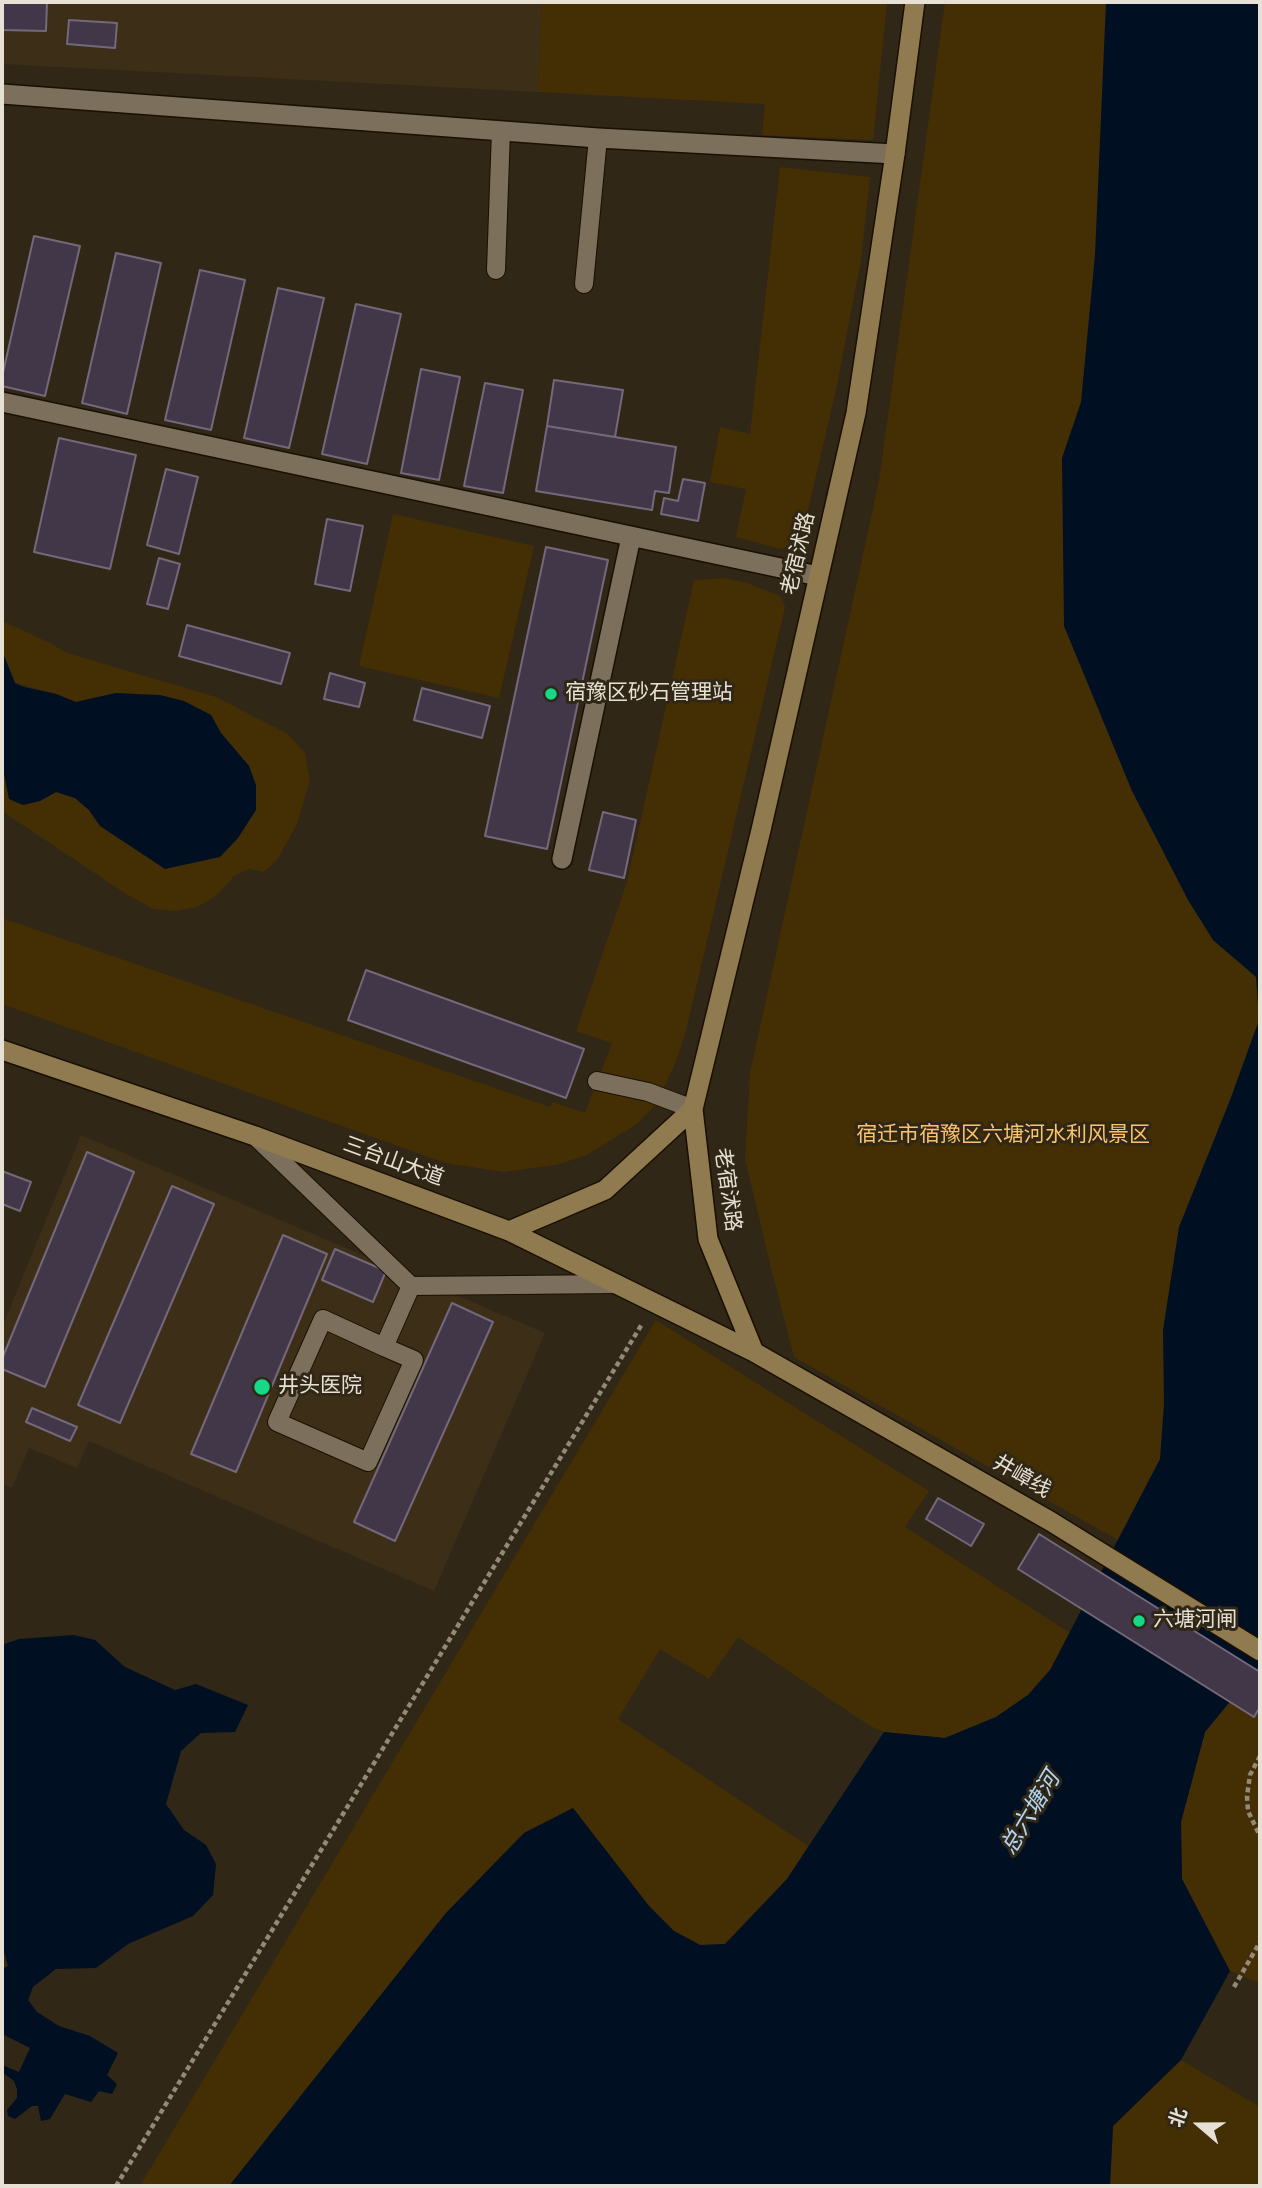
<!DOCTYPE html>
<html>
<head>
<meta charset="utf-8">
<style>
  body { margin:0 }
  #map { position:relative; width:1262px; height:2188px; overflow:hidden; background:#312716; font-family:"Source Sans 3","Noto Sans SC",sans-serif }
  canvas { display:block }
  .frame { position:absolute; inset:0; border:4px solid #e7e0d5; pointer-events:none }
  .north { position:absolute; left:1164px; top:2090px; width:70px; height:70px; -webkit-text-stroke:5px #312716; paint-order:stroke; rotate:290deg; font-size:19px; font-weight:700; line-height:28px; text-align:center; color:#e7e0d5 }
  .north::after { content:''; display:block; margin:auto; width:24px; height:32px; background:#e7e0d5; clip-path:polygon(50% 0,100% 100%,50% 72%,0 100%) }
</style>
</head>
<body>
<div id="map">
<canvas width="1262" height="2188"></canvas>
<div class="frame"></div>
<div class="north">北</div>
</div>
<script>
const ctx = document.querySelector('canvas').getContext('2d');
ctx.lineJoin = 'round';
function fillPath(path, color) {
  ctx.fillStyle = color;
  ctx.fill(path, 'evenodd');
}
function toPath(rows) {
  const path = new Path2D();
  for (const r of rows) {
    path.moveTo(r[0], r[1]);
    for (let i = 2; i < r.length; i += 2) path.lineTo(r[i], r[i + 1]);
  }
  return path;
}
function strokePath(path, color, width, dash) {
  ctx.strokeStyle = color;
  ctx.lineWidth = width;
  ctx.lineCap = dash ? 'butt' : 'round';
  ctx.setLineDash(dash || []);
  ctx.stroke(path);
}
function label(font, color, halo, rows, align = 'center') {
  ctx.font = font + ' "Source Sans 3","Noto Sans SC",sans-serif';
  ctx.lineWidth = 6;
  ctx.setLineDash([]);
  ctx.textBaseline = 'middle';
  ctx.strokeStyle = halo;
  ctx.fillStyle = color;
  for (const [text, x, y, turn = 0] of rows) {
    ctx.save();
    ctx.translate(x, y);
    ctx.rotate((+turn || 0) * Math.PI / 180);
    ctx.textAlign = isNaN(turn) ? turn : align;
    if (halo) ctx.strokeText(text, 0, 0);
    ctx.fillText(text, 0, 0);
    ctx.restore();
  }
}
fillPath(toPath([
  [2,2,542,2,538,92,2,64],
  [81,1135,545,1333,434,1591,89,1441,77,1468,29,1448,12,1488,2,1483,2,1327]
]), '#3d2f17');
fillPath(toPath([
  [542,2,887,2,873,140,762,135,765,104,538,92],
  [945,2,1260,2,1260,1625,1118,1540,794,1357,771,1268,745,1159,750,1073,879,481],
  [780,167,870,177,861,260,836,390,800,544,781,549,736,537,746,489,710,482,720,427,750,434],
  [393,514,534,546,499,698,359,666],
  [724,578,747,583,780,596,785,607,685,1035,674,1066,656,1104,637,1124,587,1155,556,1165,504,1172,445,1163,2,1004,2,918,550,1107,552,1102,585,1113,612,1043,576,1031,627,882,694,580],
  [2,621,48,642,67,653,216,697,288,734,305,753,310,780,297,824,277,860,264,872,249,869,234,876,217,895,197,907,176,911,154,909,129,896,2,811,2,763,9,799,40,801,56,792,75,798,89,810,100,826,256,785,249,766,221,733,211,715,116,693,76,702,56,694,15,683,2,651],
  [656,1320,929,1491,905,1527,1070,1633,1050,1670,1028,1695,996,1717,945,1738,884,1732,870,1726,738,1637,709,1679,660,1649,618,1719,808,1846,787,1879,725,1944,700,1945,674,1931,649,1906,573,1808,524,1833,446,1913,229,2186,140,2186],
  [1237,1693,1260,1706,1260,1983,1230,1971,1182,1879,1181,1822,1205,1732],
  [1181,2060,1260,2107,1260,2186,1110,2186,1113,2126]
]), '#442f05');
fillPath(toPath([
  [1106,2,1260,2,1260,1665,1205,1732,1181,1822,1182,1879,1230,1971,1181,2060,1113,2126,1110,2186,229,2186,446,1913,524,1833,573,1808,649,1906,674,1931,700,1945,725,1944,787,1879,884,1732,945,1738,996,1717,1028,1695,1050,1670,1160,1459,1164,1404,1163,1330,1179,1227,1230,1100,1259,1020,1256,977,1213,940,1188,900,1132,791,1064,626,1062,458,1081,402,1095,255],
  [2,651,15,683,24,687,56,694,76,702,116,693,160,695,184,701,211,715,221,733,249,766,256,785,256,810,238,838,220,857,165,869,100,826,89,810,75,798,56,792,40,801,23,805,9,799,2,763],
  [74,1635,95,1640,125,1667,175,1690,196,1684,248,1705,235,1732,201,1733,181,1751,166,1804,184,1830,206,1845,216,1864,213,1895,193,1916,128,1944,96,1968,56,1969,33,1987,28,2000,37,2012,59,2026,90,2036,118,2053,107,2075,117,2084,112,2094,99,2091,91,2102,65,2094,50,2119,41,2121,38,2106,32,2106,15,2119,8,2116,7,2110,17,2098,17,2089,14,2081,2,2072,2,2065,19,2072,30,2048,2,2034,2,1969,8,1966,2,1945,2,1645,19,1639]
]), '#000f21');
const building = toPath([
  [2,2,47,2,46,31,2,30,2,2],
  [69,20,117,23,115,48,67,44,69,20],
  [34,236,80,246,45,396,2,386,2,377,34,236],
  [116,253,161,263,127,414,82,403,116,253],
  [200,270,245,280,211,430,165,420,200,270],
  [278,288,324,298,289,448,244,438,278,288],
  [356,304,401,314,367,464,322,454,356,304],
  [421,369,460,377,439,480,401,473,421,369],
  [554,380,623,390,615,437,547,426,554,380],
  [485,383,523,390,503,493,464,486,485,383],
  [547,426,676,447,669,493,655,491,652,510,536,491,547,426],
  [59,438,136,455,110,569,34,552,59,438],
  [166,469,198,477,179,554,147,545,166,469],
  [683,479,705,483,698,521,661,514,664,498,678,501,683,479],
  [327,519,363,526,350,591,315,584,327,519],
  [546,547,608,560,547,849,485,836,546,547],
  [159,558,180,564,168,609,147,604,159,558],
  [187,625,290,653,281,684,179,656,187,625],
  [330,673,365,683,359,707,324,699,330,673],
  [422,688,490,706,482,738,414,720,422,688],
  [603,812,636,820,624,878,589,870,603,812],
  [366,970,584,1049,566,1098,348,1020,366,970],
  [87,1152,134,1172,45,1387,2,1369,2,1359,87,1152],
  [2,1171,31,1182,20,1211,2,1204,2,1171],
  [172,1186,214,1204,120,1423,78,1405,172,1186],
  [283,1235,327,1254,236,1472,191,1454,283,1235],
  [335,1249,386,1271,373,1302,322,1280,335,1249],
  [452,1303,493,1322,395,1541,354,1522,452,1303],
  [32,1408,77,1427,70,1441,26,1422,32,1408],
  [938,1498,984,1524,971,1546,926,1519,938,1498],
  [1039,1534,1260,1672,1260,1707,1254,1717,1018,1569,1039,1534]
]);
fillPath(building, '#423749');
strokePath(building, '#74687b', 2);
const service = toPath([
  [496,270,501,131],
  [584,284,598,138],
  [597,1081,648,1092,693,1109],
  [255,1136,411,1286,617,1284],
  [384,1347,414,1360,368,1462,277,1422,323,1319,384,1347,411,1286]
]);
const minor = toPath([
  [2,94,598,138,895,154],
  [2,402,818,576],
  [562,859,631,537]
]);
const secondary = toPath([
  [2,1050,255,1136,509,1231,754,1352,1050,1521,1260,1651],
  [509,1231,605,1190,693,1109],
  [754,1352,708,1239,693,1109,761,830,856,413,895,154,915,2]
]);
strokePath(service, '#191002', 20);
strokePath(minor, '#191002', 22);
strokePath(secondary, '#191002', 22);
strokePath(toPath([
  [1260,1756,1250,1775,1247,1796,1248,1811,1260,1836],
  [1234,1987,1260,1942],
  [116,2186,642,1324]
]), '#92897b', 4.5, [5, 3.5]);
strokePath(service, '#7c705d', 18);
strokePath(minor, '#7c705d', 19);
strokePath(secondary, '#907a4f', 19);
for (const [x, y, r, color] of [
  [551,694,7,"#15d989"],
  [262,1387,9,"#15d989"],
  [1139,1621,7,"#15d989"]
]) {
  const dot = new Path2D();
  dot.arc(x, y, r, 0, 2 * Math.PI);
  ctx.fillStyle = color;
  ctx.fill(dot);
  strokePath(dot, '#312716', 2.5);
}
label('21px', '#e7e0d5', '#312716', [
  ["老宿沭路",800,554,-77],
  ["三台山大道",393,1163,20],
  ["老宿沭路",726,1190,82],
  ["井嶂线",1021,1478,30]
]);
label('21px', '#e7e0d5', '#312716', [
  ["宿豫区砂石管理站",565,694],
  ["井头医院",278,1387],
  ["六塘河闸",1153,1621]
], 'left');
label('21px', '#f8c46b', '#312716', [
  ["宿迁市宿豫区六塘河水利风景区",1003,1136]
]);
label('italic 23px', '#b1d7f8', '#312716', [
  ["总六塘河",1032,1814,-59]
]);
</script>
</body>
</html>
